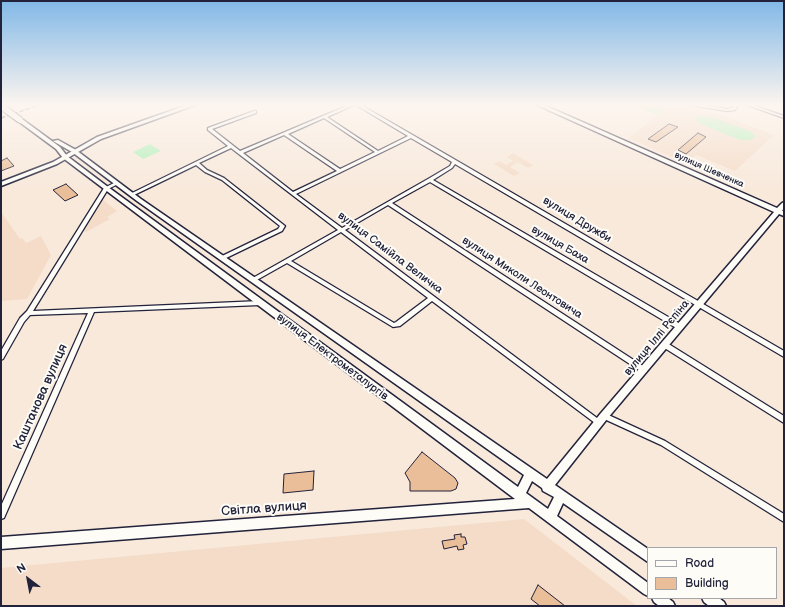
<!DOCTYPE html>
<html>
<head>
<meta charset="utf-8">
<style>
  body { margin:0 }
  #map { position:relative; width:785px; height:607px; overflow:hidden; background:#f8e9db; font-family:"Balsamiq Sans",sans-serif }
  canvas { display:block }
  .frame { position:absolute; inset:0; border:2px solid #22223b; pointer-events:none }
  .legend { position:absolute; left:647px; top:547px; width:130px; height:52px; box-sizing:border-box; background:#fdfcf7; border:1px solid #a5a5ac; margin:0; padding:5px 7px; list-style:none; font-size:12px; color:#22223b }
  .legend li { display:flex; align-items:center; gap:8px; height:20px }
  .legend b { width:20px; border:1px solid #a5a5ac }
  .north { position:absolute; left:8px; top:559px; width:40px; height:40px; -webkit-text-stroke:3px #fdfcf7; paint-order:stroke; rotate:328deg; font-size:11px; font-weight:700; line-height:16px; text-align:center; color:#22223b }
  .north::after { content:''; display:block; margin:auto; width:14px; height:18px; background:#22223b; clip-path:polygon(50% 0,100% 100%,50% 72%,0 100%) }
</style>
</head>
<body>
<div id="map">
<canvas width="785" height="607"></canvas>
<div class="frame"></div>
<ul class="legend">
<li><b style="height:5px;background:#fdfcf7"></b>Road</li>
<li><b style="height:11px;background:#ebbe9a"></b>Building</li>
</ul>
<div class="north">N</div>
</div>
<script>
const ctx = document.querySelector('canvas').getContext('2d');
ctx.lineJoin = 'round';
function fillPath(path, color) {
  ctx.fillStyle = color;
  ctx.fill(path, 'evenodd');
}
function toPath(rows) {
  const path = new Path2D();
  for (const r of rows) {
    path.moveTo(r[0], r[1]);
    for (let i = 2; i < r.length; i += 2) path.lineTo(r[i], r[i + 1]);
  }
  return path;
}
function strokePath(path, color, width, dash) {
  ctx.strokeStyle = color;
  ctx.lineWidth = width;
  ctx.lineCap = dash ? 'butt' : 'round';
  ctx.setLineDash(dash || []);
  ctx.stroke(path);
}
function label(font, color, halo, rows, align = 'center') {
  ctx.font = font + ' "Balsamiq Sans",sans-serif';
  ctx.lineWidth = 4;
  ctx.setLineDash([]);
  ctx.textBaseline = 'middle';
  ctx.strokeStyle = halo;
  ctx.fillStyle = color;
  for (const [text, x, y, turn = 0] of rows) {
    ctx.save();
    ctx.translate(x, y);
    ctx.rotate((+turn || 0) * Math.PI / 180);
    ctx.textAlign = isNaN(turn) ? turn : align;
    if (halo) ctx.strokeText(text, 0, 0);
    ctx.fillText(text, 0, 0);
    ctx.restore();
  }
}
fillPath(toPath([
  [632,105,682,105,693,107,695,105,774,135,735,171,696,155,686,163,629,138,657,115],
  [513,153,533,165,528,168,518,162,510,167,520,173,514,176,494,164,500,161,506,165,513,161,507,157],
  [102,199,117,211,107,217,110,219,86,232,83,229],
  [1,212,20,239,22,238,26,243,41,236,51,255,27,299,1,301],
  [524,519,637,606,1,606,1,568]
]), '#f4dcc8');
fillPath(toPath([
  [632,105,667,105,657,115],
  [700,115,712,117,747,130,754,134,755,138,749,140,741,140,700,124,695,118],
  [150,144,161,151,143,159,133,152]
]), '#b0f0b8');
const building = toPath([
  [669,124,678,127,656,142,648,139,669,124],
  [698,133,706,137,686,154,678,150,698,133],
  [7,158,14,166,1,171,1,161,7,158],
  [66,184,78,195,65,201,53,190,66,184],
  [422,452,455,478,458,483,456,489,451,491,410,491,410,482,405,473,422,452],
  [314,471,313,490,283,493,284,474,314,471],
  [461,534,461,537,465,537,467,544,463,545,464,549,458,550,457,546,444,549,442,541,455,539,454,535,461,534],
  [538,585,565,606,540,606,531,599,538,585]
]);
fillPath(building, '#ebbe9a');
strokePath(building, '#22223b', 1);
const street = toPath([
  [349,105,354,105,327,117,378,151,408,136,356,105,361,105,784,351,784,357,455,164,452,168,433,180,682,325,683,327,682,329,678,329,430,182,392,203,646,368,647,370,646,372,644,373,642,372,388,205,345,230,601,421,602,423,601,425,599,426,432,301,400,326,393,327,287,263,255,281,251,281,250,280,251,279,338,230,231,148,199,163,207,170,224,178,285,226,282,231,224,259,222,260,219,258,220,257,278,229,280,226,222,180,205,172,196,165,134,195,130,195,130,194,228,146,208,130,208,128,254,111,256,111,256,113,212,129,240,151,349,105],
  [324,118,375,152,340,169,288,134,324,118],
  [284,135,337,171,293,192,243,153,284,135],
  [411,138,452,162,450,166,428,179,342,228,296,194,411,138],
  [341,232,428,298,396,322,394,323,291,261,341,232],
  [694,105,703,105,727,109,733,108,734,105,738,105,735,110,727,111,696,106,694,105],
  [747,105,752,105,784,116,784,118,747,105],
  [116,182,118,183,118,184,108,189,33,311,260,301,262,301,263,303,262,305,260,305,94,312,4,518,1,519,1,506,88,313,30,315,24,322,3,359,1,360,1,351,20,318,27,311,104,188,116,182],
  [663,343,667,343,784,416,784,423,663,347,662,345,663,343],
  [604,413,665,441,784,514,784,522,661,445,602,418,601,416,602,414,604,413]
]);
const secondary = toPath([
  [537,105,544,105,777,208,782,203,784,202,784,208,782,211,784,211,784,216,779,214,607,419,555,485,648,549,648,562,563,503,557,516,648,583,648,596,644,594,529,508,1,549,1,537,515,499,63,158,56,149,18,121,18,119,22,119,60,147,67,156,108,187,518,487,524,475,137,201,72,152,53,141,58,140,76,150,141,199,547,479,601,413,774,212,537,105],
  [532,481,542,488,543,491,554,497,548,509,526,493,532,481],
  [652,598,668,598,673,602,675,606,659,606,654,602,652,598],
  [702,598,719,598,724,602,726,606,709,606,704,602,702,598]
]);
const primary = toPath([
  [187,105,195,105,101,139,57,164,1,186,1,182,53,162,97,137,187,105]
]);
strokePath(street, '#22223b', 2.5);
strokePath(secondary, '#22223b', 3);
strokePath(primary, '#22223b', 3);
fillPath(street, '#fdfcf7');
fillPath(secondary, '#fdfcf7');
fillPath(primary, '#fdfcf7');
strokePath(toPath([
  [1,118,40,105]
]), '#22223b', 1.5, [4.5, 2]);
const secondaryBridge = toPath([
  [1,106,20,120]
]);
strokePath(secondaryBridge, '#22223b', 8, []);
strokePath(secondaryBridge, '#fdfcf7', 5.5);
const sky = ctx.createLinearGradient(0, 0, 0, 190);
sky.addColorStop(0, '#81b8e7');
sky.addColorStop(0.55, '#fcf5ef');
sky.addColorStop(1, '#fcf5ef00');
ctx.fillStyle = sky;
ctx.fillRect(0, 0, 785, 190);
label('9px', '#22223b', '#fdfcf7', [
  ["вулиця Шевченка",709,170,24]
]);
label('11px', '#22223b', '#fdfcf7', [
  ["вулиця Дружби",577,220,31],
  ["вулиця Баха",560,245,30],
  ["вулиця Самійла Величка",390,253,37],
  ["вулиця Миколи Леонтовича",522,278,33],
  ["вулиця Іллі Рєпіна",657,338,-50],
  ["вулиця Електрометалургів",332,357,37]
]);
label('13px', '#22223b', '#fdfcf7', [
  ["Каштанова вулиця",41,397,-66],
  ["Світла вулиця",264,509,-4]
]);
</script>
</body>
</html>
